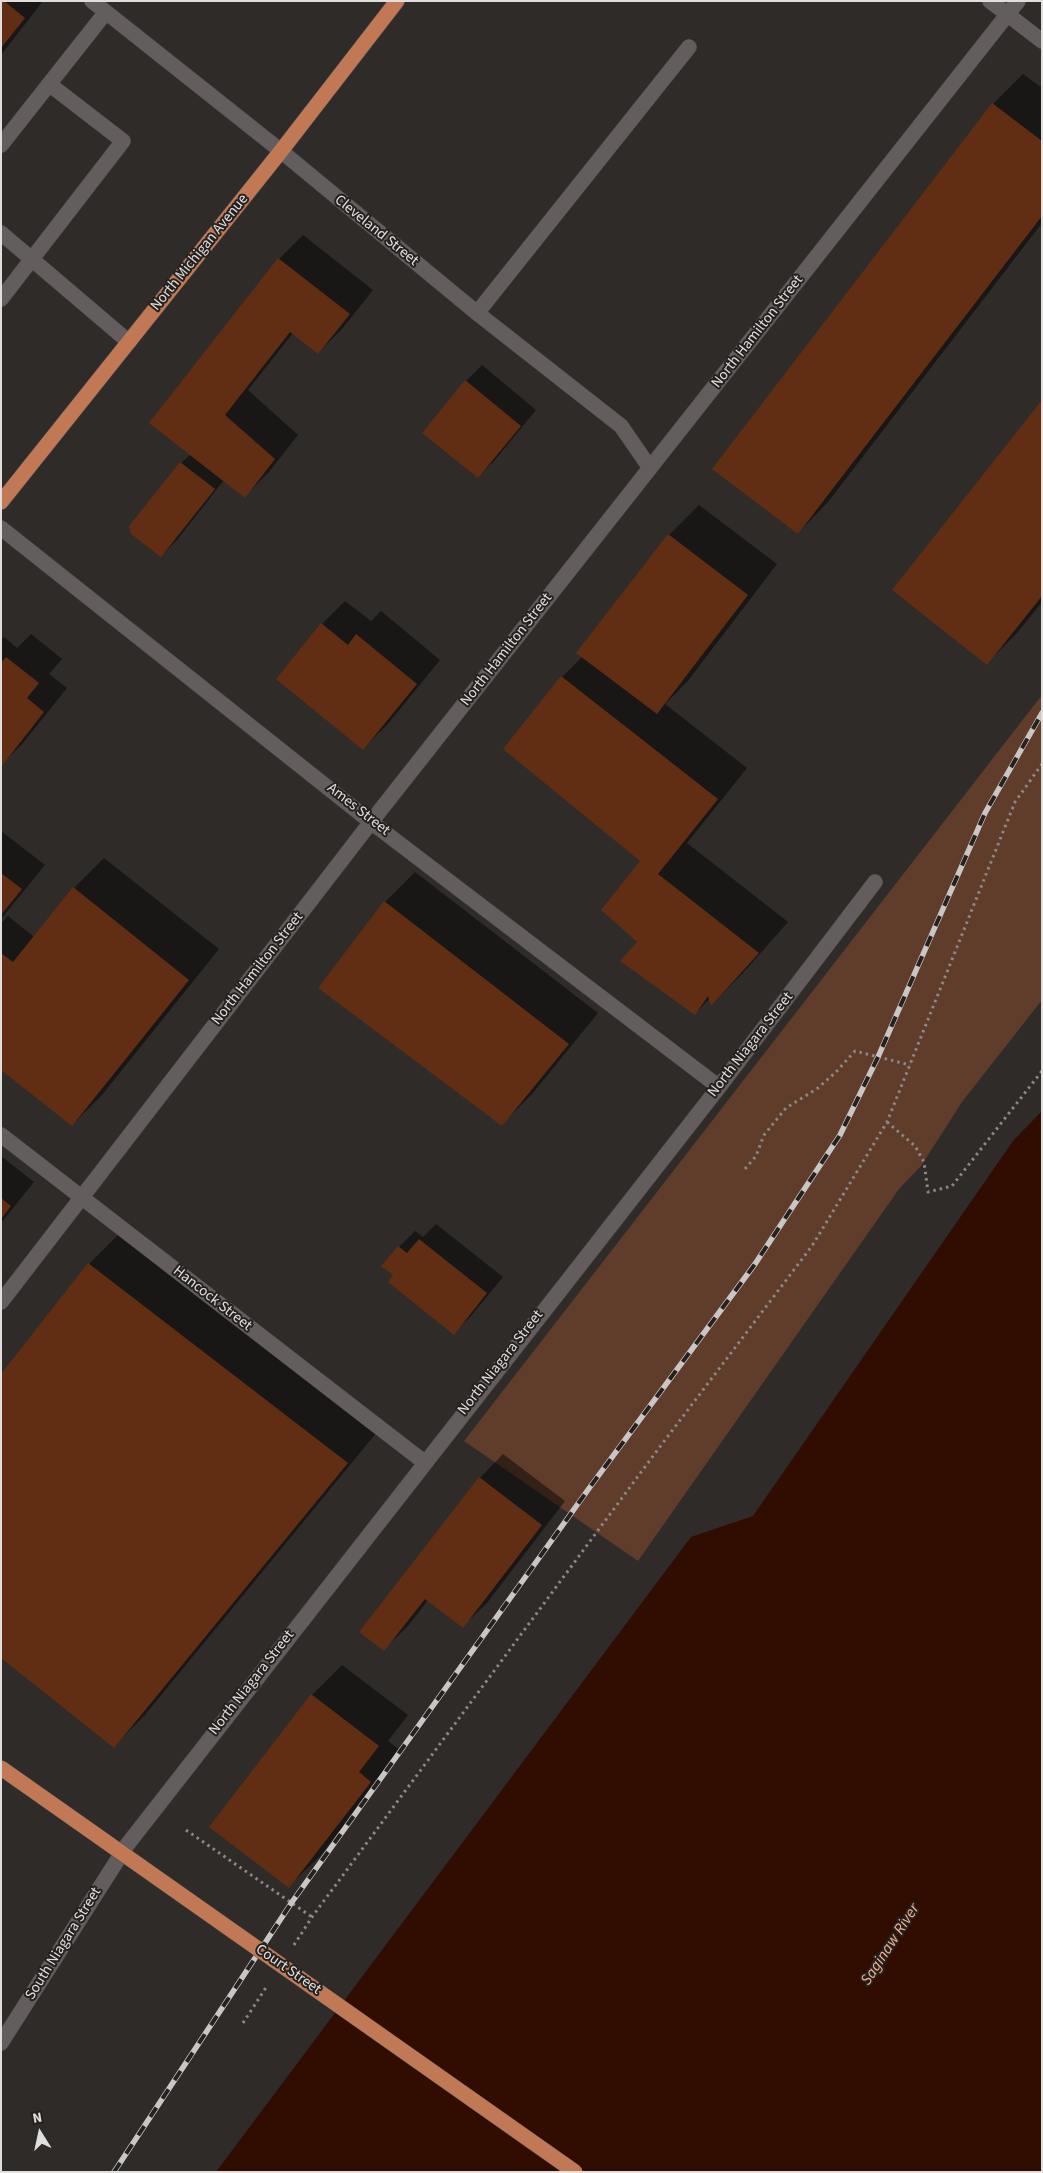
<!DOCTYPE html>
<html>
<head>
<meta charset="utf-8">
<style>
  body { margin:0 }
  #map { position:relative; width:1043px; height:2173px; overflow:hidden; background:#2e2b29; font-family:"Source Sans 3",sans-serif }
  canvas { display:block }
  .frame { position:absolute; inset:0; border:2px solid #e1dfde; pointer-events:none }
  .north { position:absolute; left:15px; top:2108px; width:50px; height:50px; -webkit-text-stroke:4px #24211f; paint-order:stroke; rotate:350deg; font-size:14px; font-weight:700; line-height:20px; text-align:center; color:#e1dfde }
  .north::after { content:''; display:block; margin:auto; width:18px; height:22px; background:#e1dfde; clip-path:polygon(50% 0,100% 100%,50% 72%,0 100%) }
</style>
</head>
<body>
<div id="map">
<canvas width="1043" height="2173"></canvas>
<div class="frame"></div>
<div class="north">N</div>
</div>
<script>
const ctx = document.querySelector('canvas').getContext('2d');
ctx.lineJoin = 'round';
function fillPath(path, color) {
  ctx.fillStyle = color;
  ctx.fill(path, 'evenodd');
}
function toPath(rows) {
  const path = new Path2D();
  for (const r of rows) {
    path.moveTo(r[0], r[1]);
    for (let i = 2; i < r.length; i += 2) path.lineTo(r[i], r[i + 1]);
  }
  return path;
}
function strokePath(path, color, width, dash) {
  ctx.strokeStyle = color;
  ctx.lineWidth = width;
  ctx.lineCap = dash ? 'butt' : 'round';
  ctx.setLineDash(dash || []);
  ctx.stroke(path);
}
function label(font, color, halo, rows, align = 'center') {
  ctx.font = font + ' "Source Sans 3",sans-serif';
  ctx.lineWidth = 4;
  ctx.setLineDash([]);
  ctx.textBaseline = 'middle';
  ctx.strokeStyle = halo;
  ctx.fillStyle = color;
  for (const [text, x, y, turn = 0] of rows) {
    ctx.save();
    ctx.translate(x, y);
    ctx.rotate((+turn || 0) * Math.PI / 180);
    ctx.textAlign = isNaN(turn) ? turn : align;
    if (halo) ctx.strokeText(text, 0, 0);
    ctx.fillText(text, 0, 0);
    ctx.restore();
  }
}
fillPath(toPath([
  [1042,695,1042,1000,962,1102,921,1166,899,1189,638,1561,464,1441]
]), '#603c2b');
fillPath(toPath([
  [1042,1111,1042,2172,216,2172,691,1537,753,1516,1013,1141]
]), '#310c00');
fillPath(toPath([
  [1,1,43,1,1,55],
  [1023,74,1042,88,1042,223,828,502,798,533,993,104],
  [303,235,373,290,342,329,318,353,293,333,248,390,298,435,268,473,244,497,224,480,177,540,161,556,181,463,191,454,279,259],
  [482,365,536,410,494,461,478,477,466,381],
  [1042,402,1042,602,1017,633,987,663],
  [699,505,777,564,687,682,665,704,747,768,687,843,788,922,742,974,712,1004,710,998,695,1014,639,942,642,861,505,748,562,677,583,656,669,535],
  [345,601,371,621,381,611,440,660,387,725,363,748,322,624],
  [31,634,62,659,49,674,67,688,23,743,1,765,1,640,4,637,17,648],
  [1,831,45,865,1,919],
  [104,858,219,949,102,1095,72,1125,1,1069,1,923,8,916,34,937,74,888],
  [415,872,598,1013,532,1094,502,1124,385,902],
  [1,1156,34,1182,1,1223],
  [436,1224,503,1277,470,1317,454,1333,395,1275,399,1247,415,1231,423,1237],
  [119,1234,377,1432,144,1716,114,1746,89,1264],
  [503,1454,565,1501,487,1603,463,1626,428,1600,408,1626,384,1649,480,1478],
  [342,1665,408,1715,388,1741,401,1751,320,1856,289,1886,312,1695]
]), '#0007');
fillPath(toPath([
  [1,1,4,1,25,18,1,48],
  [992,103,1042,141,1042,216,798,534,712,469],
  [278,258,350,314,318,354,290,332,225,415,275,459,245,498,149,423],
  [465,380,521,426,478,478,422,433],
  [1042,400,1042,596,987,665,892,590],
  [180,462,215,489,161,557,131,534,129,526],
  [668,534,748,595,657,714,576,653],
  [321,623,348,645,356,634,417,684,363,750,276,679],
  [6,657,39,683,27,698,44,712,1,767,1,663],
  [561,676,718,799,658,874,759,953,711,1006,708,996,695,1015,620,961,637,942,601,910,640,861,503,749],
  [1,873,22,889,1,915],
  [73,887,189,980,72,1126,1,1070,1,953,13,962],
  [384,901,569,1044,502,1126,318,988],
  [1,1198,11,1206,1,1219],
  [419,1239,487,1293,454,1335,388,1282,393,1275,381,1266,398,1246,407,1253],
  [88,1263,348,1463,114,1748,1,1658,1,1374],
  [479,1477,542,1525,463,1628,425,1599,384,1651,359,1632],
  [311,1694,379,1746,359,1772,371,1782,289,1888,209,1827]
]), '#622e13');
const minor = toPath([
  [92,1,281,151,477,313,621,426,650,468],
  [990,1,1042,41],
  [1,145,106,12],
  [1,233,129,342],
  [1,299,123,141,49,84],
  [477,313,689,47],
  [1,528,371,822,719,1087],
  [1,1135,424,1462],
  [1,1302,371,822,1018,1],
  [1,2043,127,1845,719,1087,875,882]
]);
const major = toPath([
  [1,502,281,151,397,1]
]);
strokePath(minor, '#4b4847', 16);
strokePath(major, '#4b4847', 16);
strokePath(toPath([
  [887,1122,915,1146,924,1162,928,1192,952,1186,1042,1071],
  [745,1169,756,1156,764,1135,786,1108,818,1088,836,1072,855,1051,910,1065],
  [186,1830,312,1917],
  [294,1945,312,1917,656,1452,812,1246,887,1122,1015,802,1042,764],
  [243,2023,267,1986]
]), '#8b8887', 3, [2.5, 4]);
strokePath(minor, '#635e5d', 15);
strokePath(major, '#c17955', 15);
const rail = toPath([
  [114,2172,292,1902,590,1487,755,1264,840,1135,878,1057,985,813,1042,713]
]);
strokePath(rail, '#c9c7c6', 5.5);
strokePath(rail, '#24211f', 4, [11]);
const majorBridge = toPath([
  [1,1768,575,2172]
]);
strokePath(majorBridge, '#4b4847', 16, []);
strokePath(majorBridge, '#c17955', 15);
label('15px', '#e1dfde', '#24211f', [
  ["Cleveland Street",376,231,39],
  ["North Michigan Avenue",200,253,-51],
  ["North Hamilton Street",758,332,-52],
  ["North Hamilton Street",507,650,-52],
  ["Ames Street",358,810,38],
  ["North Hamilton Street",258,969,-52],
  ["North Niagara Street",751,1045,-52],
  ["Hancock Street",212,1299,38],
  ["North Niagara Street",501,1363,-52],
  ["North Niagara Street",252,1683,-52],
  ["South Niagara Street",64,1944,-58],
  ["Court Street",288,1970,35]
]);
label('italic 16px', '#f6b292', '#24211f', [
  ["Saginaw River",891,1945,-57]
]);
</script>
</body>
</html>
